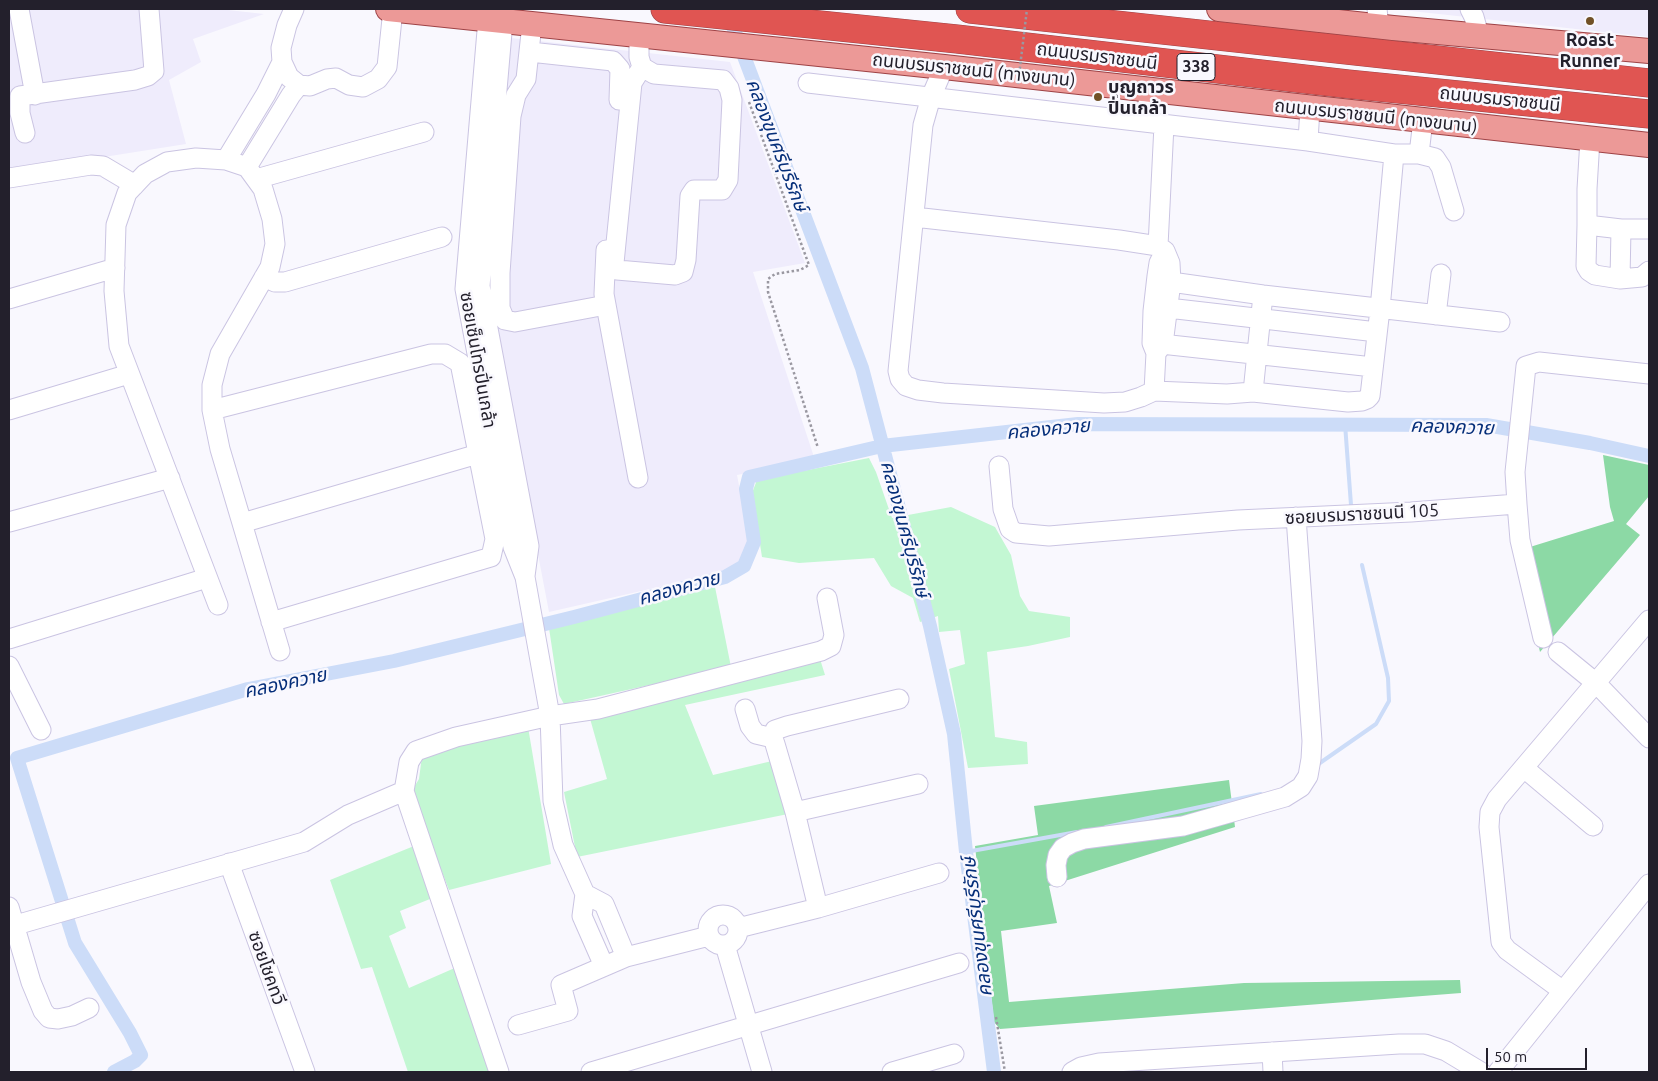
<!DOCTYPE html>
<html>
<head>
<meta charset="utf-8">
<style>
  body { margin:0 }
  #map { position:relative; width:1658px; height:1081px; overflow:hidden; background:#f9f8fe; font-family:Ubuntu,sans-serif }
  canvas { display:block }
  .frame { position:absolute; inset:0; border:10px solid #23202c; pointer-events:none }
  .scale { position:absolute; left:1486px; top:1048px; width:101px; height:22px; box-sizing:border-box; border:2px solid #23202c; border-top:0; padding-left:6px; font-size:15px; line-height:18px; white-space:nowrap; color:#23202c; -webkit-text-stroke:4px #f9f8fe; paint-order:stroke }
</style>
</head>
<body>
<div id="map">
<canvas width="1658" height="1081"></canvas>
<div class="frame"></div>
<div class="scale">50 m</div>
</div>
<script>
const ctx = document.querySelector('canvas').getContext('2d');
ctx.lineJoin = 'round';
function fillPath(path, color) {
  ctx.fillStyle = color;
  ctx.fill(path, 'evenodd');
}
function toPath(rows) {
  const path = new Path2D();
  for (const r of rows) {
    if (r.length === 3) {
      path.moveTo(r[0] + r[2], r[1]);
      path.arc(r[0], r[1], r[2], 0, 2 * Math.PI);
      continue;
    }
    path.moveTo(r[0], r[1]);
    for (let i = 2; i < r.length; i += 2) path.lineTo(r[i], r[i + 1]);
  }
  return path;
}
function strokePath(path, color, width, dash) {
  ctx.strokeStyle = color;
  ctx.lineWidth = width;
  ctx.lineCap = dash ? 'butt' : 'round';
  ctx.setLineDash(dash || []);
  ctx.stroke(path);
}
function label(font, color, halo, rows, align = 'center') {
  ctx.font = font + ' Ubuntu,"Noto Sans Thai",sans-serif';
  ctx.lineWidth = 5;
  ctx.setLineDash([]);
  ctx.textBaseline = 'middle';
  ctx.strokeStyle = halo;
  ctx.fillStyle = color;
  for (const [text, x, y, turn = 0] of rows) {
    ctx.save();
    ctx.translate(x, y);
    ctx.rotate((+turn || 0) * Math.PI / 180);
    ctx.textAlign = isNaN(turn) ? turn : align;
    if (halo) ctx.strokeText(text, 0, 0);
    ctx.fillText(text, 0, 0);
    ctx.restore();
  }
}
fillPath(toPath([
  [9,9,219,9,264,14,193,39,201,62,169,80,186,144,9,172],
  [1393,9,1649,9,1649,37],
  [511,38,730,62,805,263,753,272,815,460,737,475,750,544,743,561,729,571,549,612,486,281]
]), '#efecfc');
fillPath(toPath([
  [869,458,876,472,892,518,951,507,995,527,1011,555,1020,596,1029,611,1070,617,1070,637,1028,646,987,652,995,737,1027,742,1028,764,968,768,949,669,965,664,960,630,939,632,938,616,920,622,913,598,891,586,874,558,799,563,762,557,752,493,757,480],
  [715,587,731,667,564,704,559,695,549,628],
  [820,659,825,675,685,705,713,775,772,761,788,814,577,857,564,792,607,779,589,715],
  [528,727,551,864,449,890,411,792,419,779,422,756],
  [414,846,435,897,400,911,406,928,389,936,409,988,457,967,494,1072,408,1072,372,967,361,969,330,880]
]), '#c3f7d3');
fillPath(toPath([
  [1603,455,1649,465,1649,496,1626,524,1640,535,1540,652,1517,551,1614,521,1610,507],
  [1229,780,1235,827,1049,886,1057,923,1001,931,1009,1002,1244,983,1460,980,1461,993,1000,1029,994,1022,975,846,1038,835,1034,806]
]), '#8cd9a5');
strokePath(toPath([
  [1345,424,1351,505],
  [1317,765,1376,724,1389,701,1388,678,1362,565],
  [1106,827,1261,794],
  [966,852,1077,832]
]), '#ccdcf8', 4);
strokePath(toPath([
  [728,14,862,368,930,626,954,734,966,852,994,1072],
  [114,1072,135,1061,141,1055,130,1033,75,943,17,758,248,689,394,661,574,617,725,577,744,566,754,542,746,489,749,477,882,446,1078,424,1486,425,1590,443,1649,456]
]), '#ccdcf8', 14);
const minor = toPath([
  [19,9,35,95],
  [294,9,287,25,281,48,282,62,289,77,299,85,310,86,327,79,336,78,349,85,363,87,378,79,387,67,393,9],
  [1377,9,1379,26],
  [1470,9,1474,17,1479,35],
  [488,19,465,289,513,547,525,577,550,716,553,801,563,845,585,894],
  [503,21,480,286,529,546,525,576],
  [532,24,526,79,516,95,511,116,500,273,500,308,505,320,515,322,606,305],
  [639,35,639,57,642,67,654,74,723,80,729,88,732,100,728,180,722,190,694,190,690,196,686,260,683,272,675,275,617,270,614,263,632,83,642,67],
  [530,52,613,61,620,69,619,100],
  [944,67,931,97,923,125,898,371,900,379,906,386,918,390,943,393,1104,403,1125,402,1141,397,1154,391,1227,394,1253,392,1263,295],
  [808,83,1308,141,1310,108],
  [1144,122,1151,89],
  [25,133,20,113,20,96,135,80,148,76,154,71,149,9],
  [1590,139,1587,189,1587,225,1621,229,1649,229],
  [1308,141,1394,154,1419,154,1435,158,1441,167,1454,211],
  [1419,154,1423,120],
  [226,160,266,94,282,62],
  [247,167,291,95,299,85],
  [9,178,91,165,103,166,135,185],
  [256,179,424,132],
  [914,217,1119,240,1158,246,1165,251,1170,263,1171,282,1163,344,1156,353],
  [1587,225,1586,266,1589,271,1595,275,1620,279,1642,277,1649,271],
  [1158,246,1164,125],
  [606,250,604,294,638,478],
  [264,277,275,282,285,282,442,237],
  [1620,279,1621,229],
  [1171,282,1263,295,1500,322],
  [9,299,115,268],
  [1168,308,1377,332],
  [1436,315,1441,274],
  [1152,343,1373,367],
  [1154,391,1156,353,1152,343,1153,311,1157,276,1159,263,1165,251],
  [1253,392,1348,402,1362,401,1367,399,1370,396,1380,309,1394,154],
  [9,410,129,374],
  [212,410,431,354,445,354,460,363,495,539,491,557,271,622],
  [999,466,1003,509,1010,529,1016,533,1049,536,1238,520,1411,512,1517,504,1515,472,1526,366,1539,362,1649,374],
  [1517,504,1520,540,1543,638],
  [9,522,170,478],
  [242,523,478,454],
  [218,605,119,346,114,291,116,225,127,193,145,174,167,162,196,158,226,160,247,167,263,189,272,219,275,244,270,267,220,354,212,385,212,410,220,449,280,651],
  [9,639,207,578],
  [1558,652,1596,683,1649,738],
  [9,666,41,730],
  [745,709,750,726,756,734,773,738],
  [1524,768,1593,826],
  [795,812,918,784],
  [229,863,305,1072],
  [1057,877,1056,865,1058,855,1063,848,1072,843,1084,839,1183,826,1285,797,1301,787,1308,776,1311,759,1312,741,1296,517],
  [9,907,31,982,43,1011,49,1018,58,1019,72,1016,89,1008],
  [818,908,795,812,775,744,773,738,775,730,787,726,899,699],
  [723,930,15],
  [9,927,304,842,348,815,404,791],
  [738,928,818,908,939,873],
  [725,945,762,1072],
  [604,966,582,916,585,894,604,904,626,957],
  [1563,991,1507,950,1501,942,1489,827,1490,812,1497,799,1649,620],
  [518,1025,568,1011,561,985,626,957,709,936],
  [1272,1052,1273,1072],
  [499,1072,404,791,409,762,416,751,456,737,550,716,598,709,821,651,831,646,834,635,827,598],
  [591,1072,959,963],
  [892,1072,954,1054],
  [1072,1072,1081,1067,1099,1063,1399,1044,1425,1044,1446,1051,1481,1072],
  [1498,1072,1649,884]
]);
const major = toPath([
  [388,9,944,67,1649,145],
  [1219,9,1393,28,1649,51]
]);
const highway = toPath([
  [665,9,957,39,1348,84,1649,114],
  [970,9,1649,83]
]);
strokePath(minor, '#cac4e2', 21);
strokePath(major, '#9e4245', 26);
strokePath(highway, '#9e4245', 29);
strokePath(toPath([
  [749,102,809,265,800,270,775,274,768,279,768,292,818,448],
  [996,1017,1005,1072]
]), '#9a98a1', 2.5, [2.5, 2.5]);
strokePath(minor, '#fff', 19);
strokePath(major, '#ec9997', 24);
strokePath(highway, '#e05552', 28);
strokePath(toPath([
  [1018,84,1027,9]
]), '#9a98a1', 2.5, [2.5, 2.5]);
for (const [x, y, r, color] of [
  [1590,21,5,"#715127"],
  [1098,97,5,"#715127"]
]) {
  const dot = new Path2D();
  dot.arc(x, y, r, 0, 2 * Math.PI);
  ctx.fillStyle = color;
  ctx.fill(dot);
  strokePath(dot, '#f9f8fe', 2);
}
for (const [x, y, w] of [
  [1196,67,38]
]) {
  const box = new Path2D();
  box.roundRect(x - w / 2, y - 13.5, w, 27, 4);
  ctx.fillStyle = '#f9f8fe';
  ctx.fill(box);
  strokePath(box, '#23202c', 1);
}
label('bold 16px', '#23202c', null, [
  ["338",1196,67]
]);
label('bold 18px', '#23202c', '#f9f8fe', [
  ["Roast",1590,40],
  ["Runner",1590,61],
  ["บุญถาวร",1108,87,"left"],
  ["ปิ่นเกล้า",1108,108,"left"]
]);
label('18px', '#23202c', '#f9f8fe', [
  ["ถนนบรมราชชนนี",1097,56,7],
  ["ถนนบรมราชชนนี (ทางขนาน)",974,70,6],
  ["ถนนบรมราชชนนี",1500,99,6],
  ["ถนนบรมราชชนนี (ทางขนาน)",1376,116,6],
  ["ซอยเซ็นโทรปิ่นเกล้า",478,360,80],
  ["ซอยบรมราชชนนี 105",1362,514,-3],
  ["ซอยโชคทวี",267,968,70]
]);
label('italic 19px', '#052e79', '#f9f8fe', [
  ["คลองขุนศรีบุรีรักษ์",777,145,69],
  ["คลองควาย",1452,427,2],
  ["คลองควาย",1048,429,-5],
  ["คลองขุนศรีบุรีรักษ์",905,529,75],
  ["คลองควาย",679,588,-15],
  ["คลองควาย",285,683,-12],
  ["คลองขุนศรีบุรีรักษ์",977,927,-97]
]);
</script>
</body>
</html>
